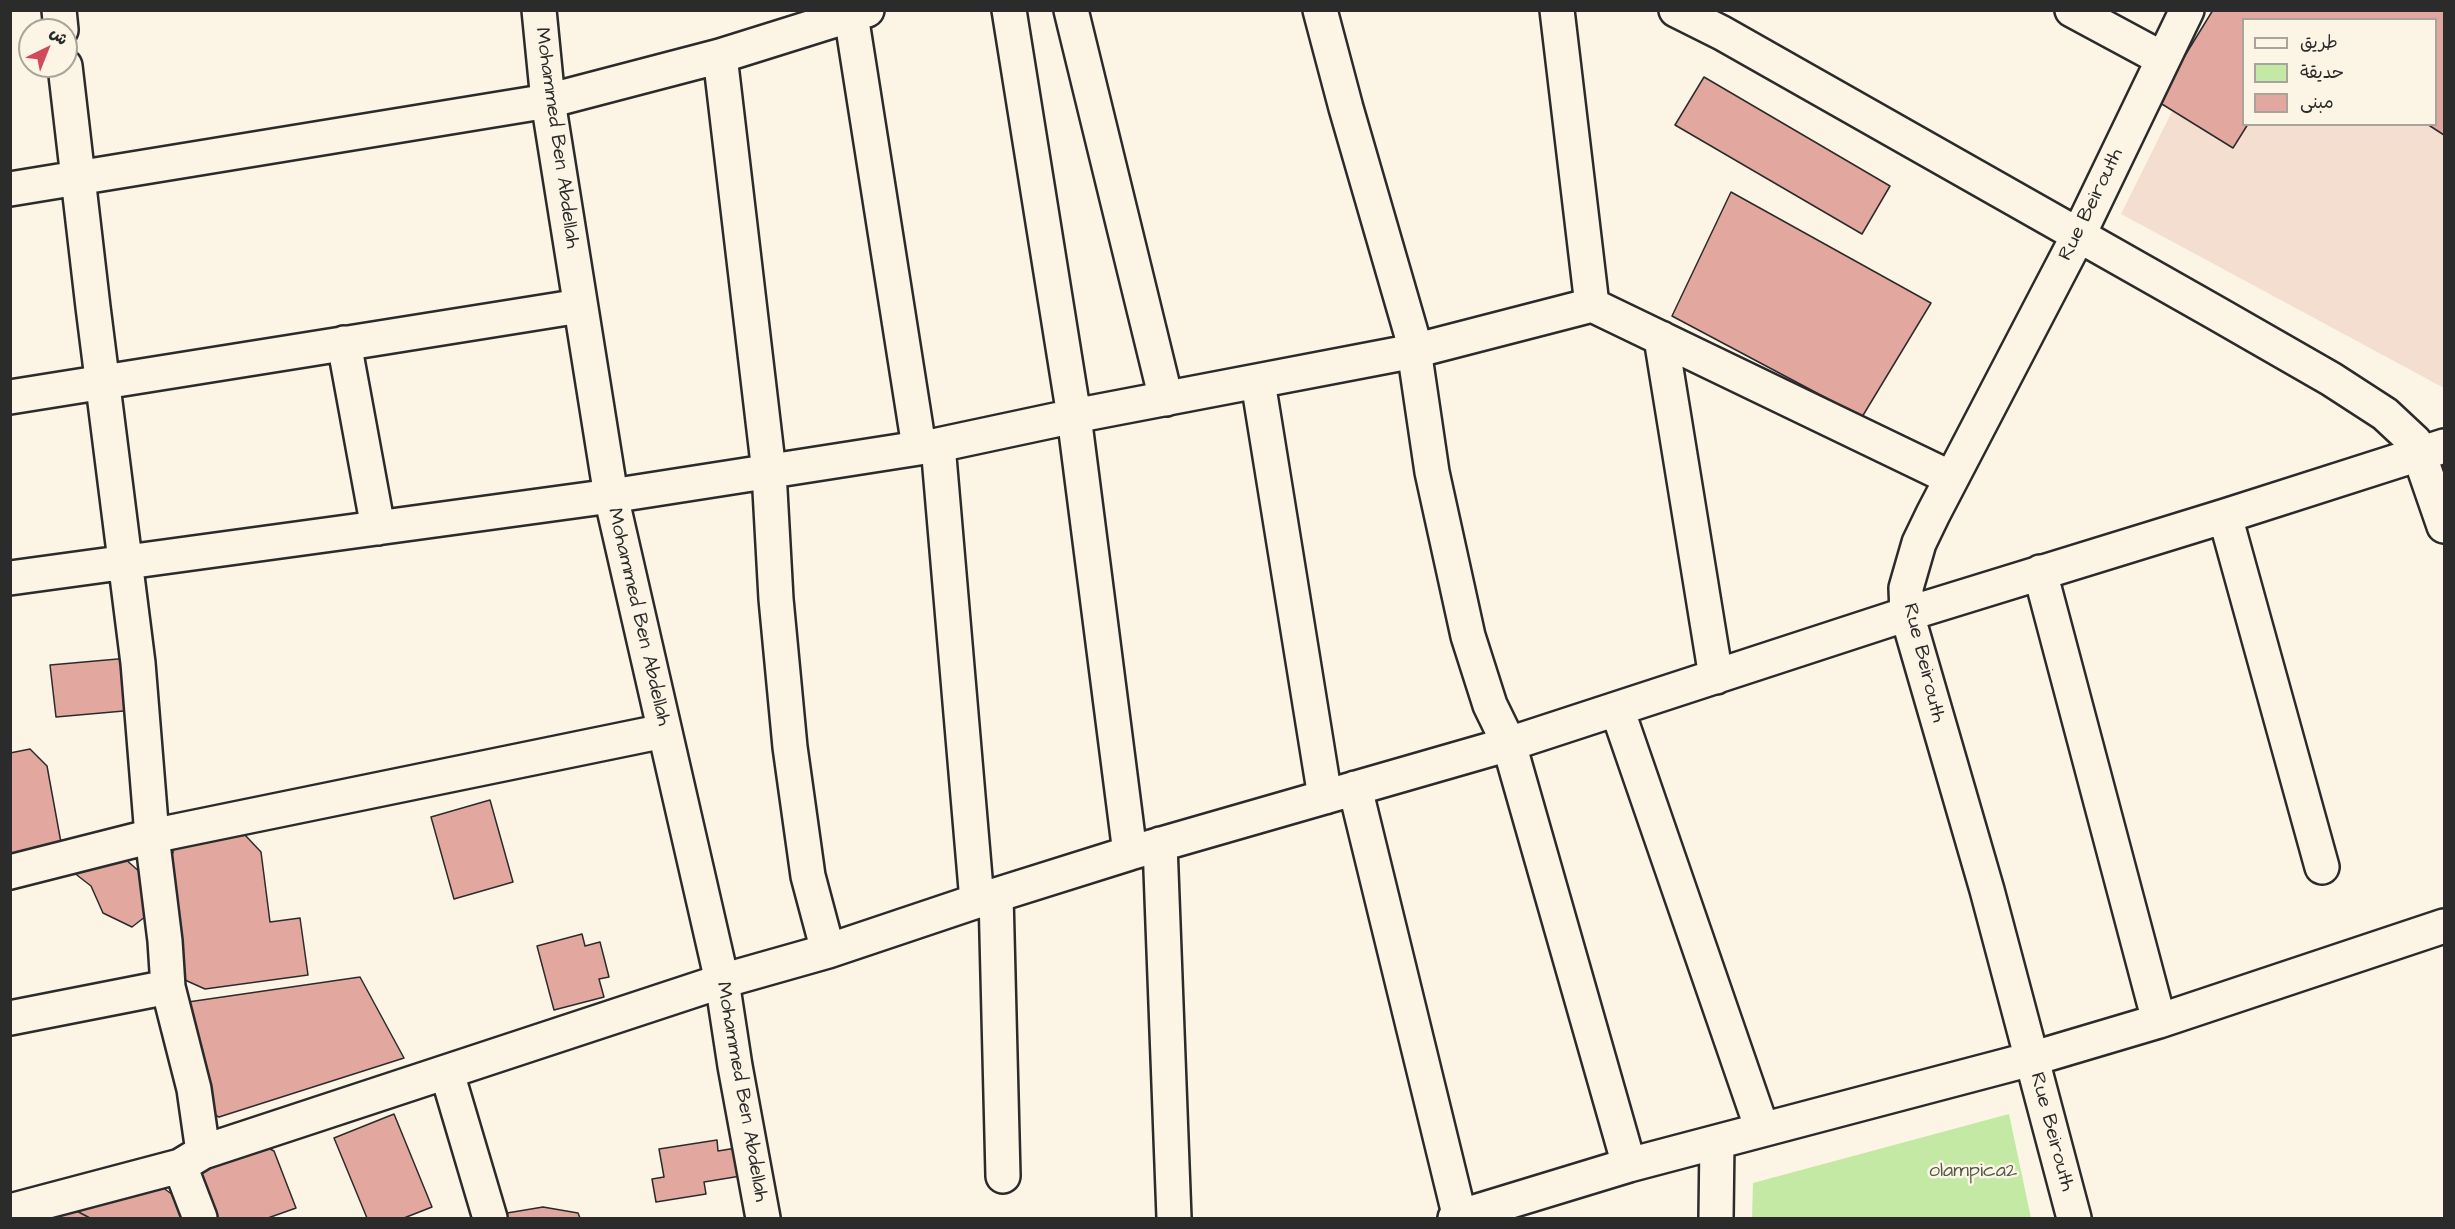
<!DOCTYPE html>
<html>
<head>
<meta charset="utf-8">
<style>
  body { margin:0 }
  #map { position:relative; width:2455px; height:1229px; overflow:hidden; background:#fcf5e5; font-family:"Architects Daughter","Playpen Sans Arabic",sans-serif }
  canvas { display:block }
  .frame { position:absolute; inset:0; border:12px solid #2b2b2b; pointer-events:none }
  .legend { position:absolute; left:2242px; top:18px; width:195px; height:108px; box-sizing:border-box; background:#fcf5e5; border:2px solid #a8a49b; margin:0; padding:8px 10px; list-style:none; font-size:18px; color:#2b2b2b }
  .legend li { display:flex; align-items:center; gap:12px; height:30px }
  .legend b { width:30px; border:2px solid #a8a49b }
  .north { position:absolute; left:18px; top:18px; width:60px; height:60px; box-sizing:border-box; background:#fcf5e5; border:2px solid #a8a49b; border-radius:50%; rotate:43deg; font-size:16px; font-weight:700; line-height:24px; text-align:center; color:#2b2b2b }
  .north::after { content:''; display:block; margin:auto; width:21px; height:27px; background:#d1495b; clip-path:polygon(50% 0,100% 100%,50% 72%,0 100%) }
</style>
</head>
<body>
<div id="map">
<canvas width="2455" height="1229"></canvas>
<div class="frame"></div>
<ul class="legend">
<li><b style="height:8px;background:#fcf5e5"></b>طريق</li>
<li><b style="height:16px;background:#c3e9a4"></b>حديقة</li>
<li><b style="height:16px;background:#e2a8a0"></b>مبنى</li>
</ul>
<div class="north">ش</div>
</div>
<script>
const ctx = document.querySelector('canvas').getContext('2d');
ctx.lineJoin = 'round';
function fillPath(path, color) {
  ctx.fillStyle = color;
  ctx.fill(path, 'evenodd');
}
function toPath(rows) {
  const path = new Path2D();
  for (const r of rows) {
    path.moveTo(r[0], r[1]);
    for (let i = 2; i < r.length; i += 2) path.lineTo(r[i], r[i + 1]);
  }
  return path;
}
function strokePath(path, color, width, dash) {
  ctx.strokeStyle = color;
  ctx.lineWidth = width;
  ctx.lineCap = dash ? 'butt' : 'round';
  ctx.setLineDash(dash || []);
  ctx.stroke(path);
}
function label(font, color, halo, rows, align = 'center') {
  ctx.font = font + ' "Architects Daughter",sans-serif';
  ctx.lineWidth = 5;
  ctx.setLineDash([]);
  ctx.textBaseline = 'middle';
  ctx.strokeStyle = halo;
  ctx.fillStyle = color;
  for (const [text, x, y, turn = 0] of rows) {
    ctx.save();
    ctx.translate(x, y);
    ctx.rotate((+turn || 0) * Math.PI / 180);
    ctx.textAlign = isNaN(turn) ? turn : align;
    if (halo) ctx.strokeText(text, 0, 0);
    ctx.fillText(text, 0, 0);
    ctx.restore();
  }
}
fillPath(toPath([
  [2222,11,2444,11,2444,388,2121,214],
  [2244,20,2436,20,2436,124,2244,124]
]), '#f4ded0');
fillPath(toPath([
  [2009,1114,2031,1218,1752,1218,1753,1183]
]), '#c3e9a4');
const building = toPath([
  [2213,10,2444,10,2444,135,2427,124,2436,124,2436,20,2244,20,2244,124,2248,124,2233,148,2157,101,2213,10],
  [1704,77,1890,186,1862,234,1675,125,1704,77],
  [1731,192,1931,303,1862,417,1672,316,1731,192],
  [129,658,135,710,56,717,50,665,129,658],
  [30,749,47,766,62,848,10,857,10,753,30,749],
  [490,800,513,882,454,899,431,817,490,800],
  [245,835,261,852,270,922,300,918,308,975,205,989,176,976,158,855,173,853,173,845,245,835],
  [124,858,150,881,155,909,132,927,103,913,91,886,73,872,124,858],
  [582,934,585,946,600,942,609,977,599,979,604,997,554,1010,537,946,582,934],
  [360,977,404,1058,219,1117,204,1110,188,1002,360,977],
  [394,1114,432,1207,404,1218,367,1218,334,1138,394,1114],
  [717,1140,718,1151,742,1147,747,1175,704,1182,706,1194,656,1202,652,1179,664,1177,659,1149,717,1140],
  [256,1142,274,1151,296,1208,268,1218,207,1218,188,1169,256,1142],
  [151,1179,173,1195,181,1218,90,1218,67,1206,151,1179],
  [67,1206,90,1218,19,1218,67,1206],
  [543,1207,578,1213,580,1218,496,1218,495,1215,543,1207]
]);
fillPath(building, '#e2a8a0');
strokePath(building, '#2b2b2b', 1.5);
const street = toPath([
  [59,10,61,30],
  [1009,10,1074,416,1130,853],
  [1071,10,1166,399],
  [1320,10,1346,108,1412,336,1432,472,1468,636,1490,705,1509,744,1629,1165],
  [1676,10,1722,33,2216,313,2331,379,2385,414,2415,442,2444,526],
  [2072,10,2163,59],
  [851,15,919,447],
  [720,56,769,472,776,599,790,747,808,876,828,951],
  [65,66,93,307,138,663,152,836,165,941,168,987,194,1089,203,1152],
  [10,189,548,101,720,56,867,10],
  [1592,305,1951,478],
  [1661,338,1716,677],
  [344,343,378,528],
  [1258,382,1325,797],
  [10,397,580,306],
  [938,445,977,901],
  [2225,516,2322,867],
  [2040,572,2159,1021],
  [10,578,611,496,938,445,1074,416,1414,351,1592,305,1557,10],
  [1617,709,1762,1129],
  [1355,788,1460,1218],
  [1160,844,1174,1218],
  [10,872,152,836,664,731],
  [996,895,1003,1176],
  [10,1018,168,987],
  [447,1073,490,1218],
  [180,1166,200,1218],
  [10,1211,180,1166,203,1152,722,981,828,951,977,901,1130,853,1509,744,1907,614,2225,516,2444,446],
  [1455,1218,1629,1165,2031,1059,2159,1021,2444,926],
  [1716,1218,1717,1142],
  [2074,1218,1987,890,1907,614,1906,588,1919,543,1933,514,2078,236,2187,10]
]);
const secondary = toPath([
  [539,10,548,101,611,496,722,981,735,1066,763,1218]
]);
strokePath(street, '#2b2b2b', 38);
strokePath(secondary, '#2b2b2b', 38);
strokePath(street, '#fcf5e5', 33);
strokePath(secondary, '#fcf5e5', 33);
label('20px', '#2b2b2b', '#fcf5e5', [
  ["Mohammed Ben Abdellah",556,138,82],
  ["Rue Beirouth",2092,205,-64],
  ["Mohammed Ben Abdellah",638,617,77],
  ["Rue Beirouth",1923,663,76],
  ["Mohammed Ben Abdellah",741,1092,80],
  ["Rue Beirouth",2051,1132,75]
]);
label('20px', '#515a49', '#fcf5e5', [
  ["olampica2",1973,1172]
]);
</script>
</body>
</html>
